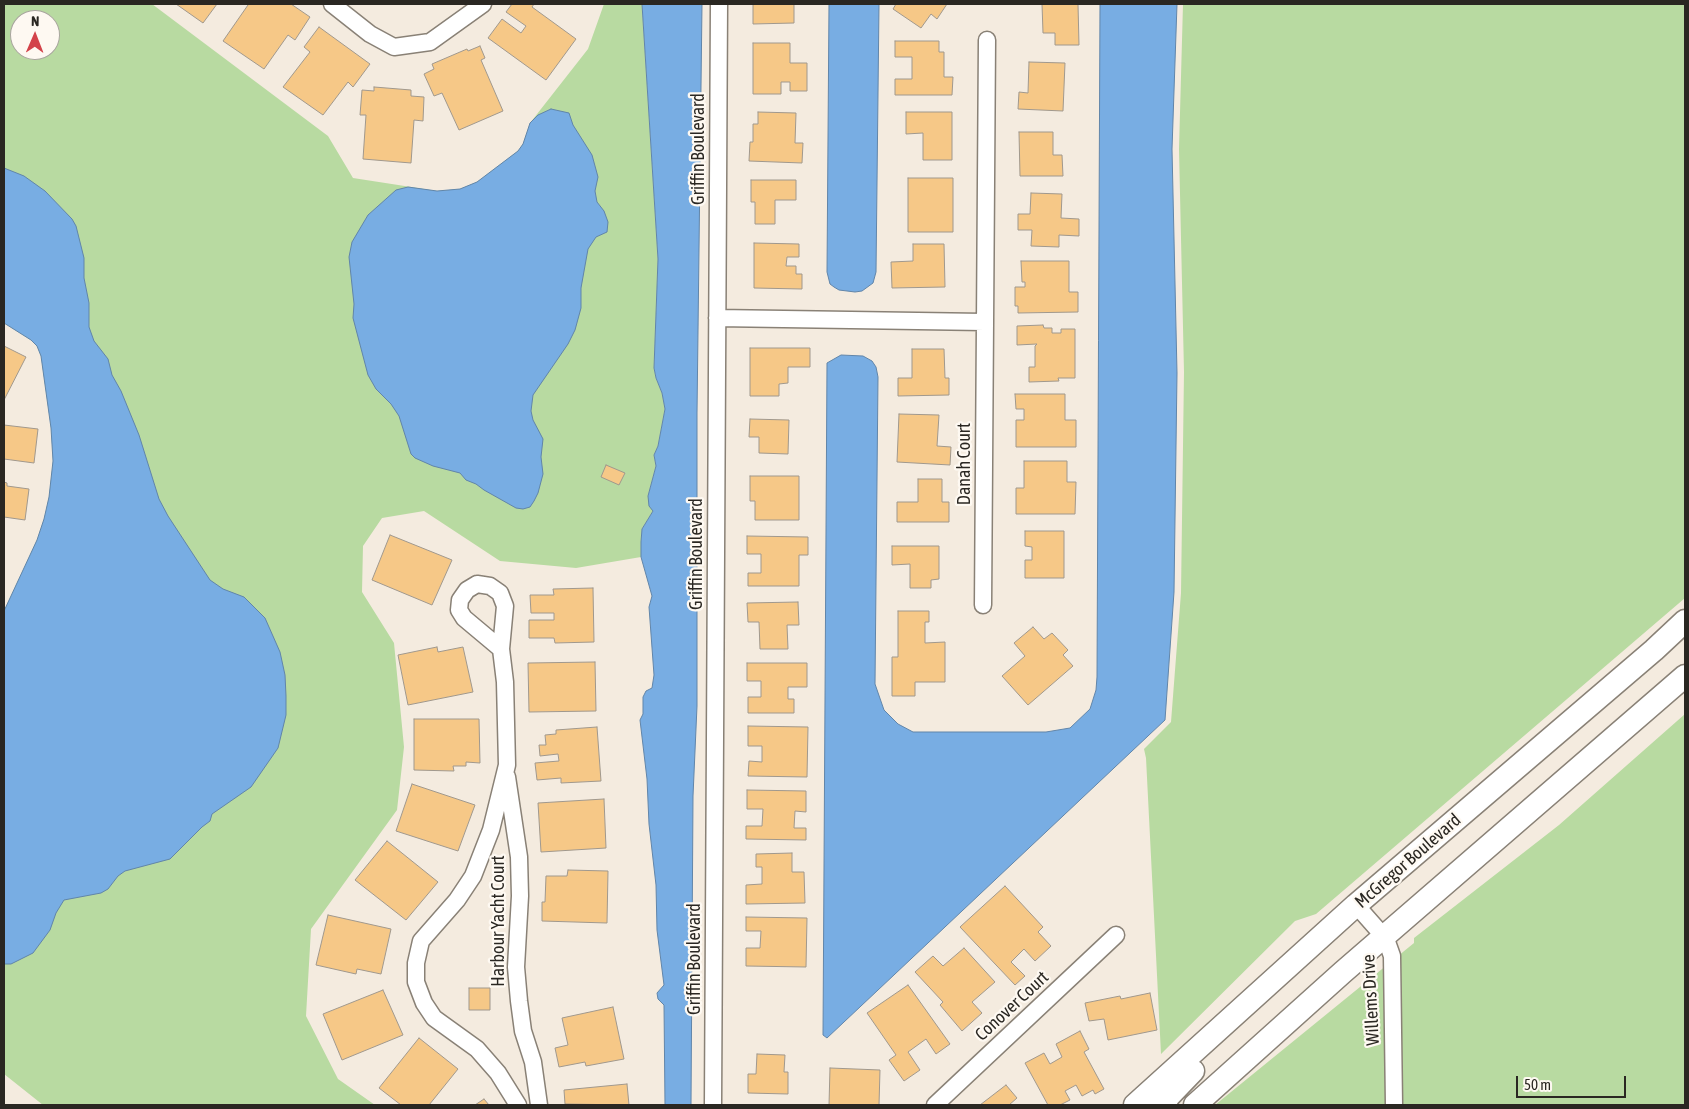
<!DOCTYPE html>
<html>
<head>
<meta charset="utf-8">
<style>
  body { margin:0 }
  #map { position:relative; width:1689px; height:1109px; overflow:hidden; background:#f4ebdf; font-family:"Asap Condensed",sans-serif }
  canvas { display:block }
  .frame { position:absolute; inset:0; border:5px solid #2a2722; pointer-events:none }
  .north { position:absolute; left:10px; top:10px; width:50px; height:50px; box-sizing:border-box; background:#fef9f2; border:1px solid #a9a59f; border-radius:50%; rotate:1deg; font-size:14px; font-weight:700; line-height:20px; text-align:center; color:#2a2722 }
  .north::after { content:''; display:block; margin:auto; width:18px; height:22px; background:#d3434a; clip-path:polygon(50% 0,100% 100%,50% 72%,0 100%) }
  .scale { position:absolute; left:1516px; top:1076px; width:110px; height:22px; box-sizing:border-box; border:2px solid #2a2722; border-top:0; padding-left:6px; font-size:15px; line-height:18px; white-space:nowrap; color:#2a2722; -webkit-text-stroke:4px #fef9f2; paint-order:stroke }
</style>
</head>
<body>
<div id="map">
<canvas width="1689" height="1109"></canvas>
<div class="frame"></div>
<div class="north">N</div>
<div class="scale">50 m</div>
</div>
<script>
const ctx = document.querySelector('canvas').getContext('2d');
ctx.lineJoin = 'round';
function fillPath(path, color) {
  ctx.fillStyle = color;
  ctx.fill(path, 'evenodd');
}
function toPath(rows) {
  const path = new Path2D();
  for (const r of rows) {
    path.moveTo(r[0], r[1]);
    for (let i = 2; i < r.length; i += 2) path.lineTo(r[i], r[i + 1]);
  }
  return path;
}
function strokePath(path, color, width, dash) {
  ctx.strokeStyle = color;
  ctx.lineWidth = width;
  ctx.lineCap = dash ? 'butt' : 'round';
  ctx.setLineDash(dash || []);
  ctx.stroke(path);
}
function label(font, color, halo, rows, align = 'center') {
  ctx.font = font + ' "Asap Condensed",sans-serif';
  ctx.lineWidth = 4.5;
  ctx.setLineDash([]);
  ctx.textBaseline = 'middle';
  ctx.strokeStyle = halo;
  ctx.fillStyle = color;
  for (const [text, x, y, turn = 0] of rows) {
    ctx.save();
    ctx.translate(x, y);
    ctx.rotate((+turn || 0) * Math.PI / 180);
    ctx.textAlign = isNaN(turn) ? turn : align;
    if (halo) ctx.strokeText(text, 0, 0);
    ctx.fillText(text, 0, 0);
    ctx.restore();
  }
}
fillPath(toPath([
  [4,4,152,4,328,136,353,178,437,191,460,189,477,182,518,151,523,144,530,123,588,49,604,4,642,4,658,259,654,368,656,378,662,393,665,409,658,446,654,455,656,466,648,496,653,511,642,529,641,557,576,568,500,561,424,511,382,518,363,546,362,592,394,643,404,747,397,810,311,929,306,1016,338,1079,375,1105,43,1105,4,1074,4,611,37,540,44,519,49,497,53,461,51,428,41,356,37,346,31,340,4,323],
  [20,20,50,20,50,50,20,50],
  [1183,4,1685,4,1685,598,1316,914,1295,921,1161,1054,1146,758,1144,749,1171,722,1181,593,1184,372,1179,149],
  [1685,714,1685,1105,1215,1105,1414,943,1414,938,1559,825]
]), '#b8daa1');
const water = toPath([
  [642,4,702,4,697,413,697,706,693,796,691,1105,665,1105,664,1005,658,999,657,993,664,985,657,930,656,885,649,824,647,779,640,720,643,714,643,697,646,691,652,688,654,675,649,607,652,596,641,557,641,542,642,529,653,511,649,506,648,496,656,466,654,455,658,446,665,409,662,393,656,378,654,368,658,259,642,4],
  [829,4,879,4,876,272,873,283,862,291,855,292,839,290,834,287,830,284,827,272,829,4],
  [1100,4,1177,4,1172,149,1177,373,1174,592,1165,720,827,1038,823,1035,827,363,841,355,863,356,872,361,876,367,878,377,875,684,884,710,898,724,913,732,1046,732,1070,728,1090,709,1096,690,1097,677,1100,4],
  [551,109,569,113,573,125,592,155,598,177,595,191,597,202,604,211,608,222,607,232,596,237,588,249,581,288,581,308,575,330,568,344,533,395,531,411,533,420,543,439,541,457,543,474,538,493,534,501,530,507,523,509,516,508,484,490,476,484,466,480,460,473,433,466,415,458,411,454,399,416,391,404,376,389,368,375,353,318,354,304,349,257,352,242,368,215,396,190,408,187,437,191,460,189,477,182,518,151,523,144,530,123,538,115,551,109],
  [4,168,24,176,45,191,72,219,76,226,84,258,84,278,89,303,89,327,94,341,108,359,112,375,121,391,139,435,159,499,168,516,210,580,223,589,244,597,265,618,280,652,285,675,286,696,286,715,278,748,251,787,212,814,210,821,202,827,170,859,125,871,118,876,108,889,101,893,64,900,56,913,50,930,33,953,11,964,4,964,4,611,37,540,44,519,49,497,53,461,51,428,41,356,37,346,31,340,4,323,4,168]
]);
fillPath(water, '#78ade3');
strokePath(water, '#6185a9', 1);
const building = toPath([
  [176,4,217,4,203,23,176,4],
  [247,4,291,4,310,17,295,40,288,35,264,69,223,41,248,5,247,4],
  [512,4,534,4,532,7,576,39,546,80,488,38,502,19,521,33,526,26,506,12,512,4],
  [753,4,794,4,794,23,753,24,753,4],
  [896,4,947,4,937,19,931,14,921,28,893,9,896,4],
  [1042,4,1078,4,1079,45,1055,45,1055,33,1043,33,1042,4],
  [319,27,370,64,353,87,348,82,323,115,283,87,310,52,304,47,319,27],
  [895,41,939,41,939,52,944,52,944,77,953,77,952,95,895,95,895,79,912,79,912,57,895,57,895,41],
  [753,43,790,43,790,63,807,63,807,91,790,91,790,82,781,82,781,94,753,94,753,43],
  [480,46,485,58,481,60,503,111,459,130,442,93,434,96,424,74,434,69,432,64,467,49,468,51,480,46],
  [1029,62,1065,63,1063,111,1018,109,1019,92,1028,93,1029,62],
  [374,87,411,90,411,96,424,97,423,121,414,120,411,163,363,159,366,115,360,115,362,90,374,91,374,87],
  [758,112,796,113,795,143,803,143,802,163,749,161,750,142,753,142,753,124,758,124,758,112],
  [906,112,952,112,952,160,923,160,923,133,906,134,906,112],
  [1019,132,1053,132,1053,155,1062,155,1063,176,1020,176,1019,132],
  [908,178,953,178,953,232,908,232,908,178],
  [751,180,796,180,796,200,775,200,775,224,755,224,755,202,751,202,751,180],
  [1031,193,1062,194,1061,218,1079,219,1079,236,1059,235,1059,247,1031,246,1032,230,1018,230,1018,214,1030,214,1031,193],
  [754,243,799,244,799,257,787,257,786,266,796,266,796,274,802,274,802,289,754,288,754,243],
  [913,244,944,244,945,287,892,288,891,262,913,261,913,244],
  [1021,261,1069,261,1069,292,1078,292,1078,312,1018,313,1018,306,1015,306,1015,287,1025,287,1025,282,1022,282,1021,261],
  [1043,325,1044,328,1052,328,1052,333,1061,333,1061,329,1075,329,1075,378,1058,378,1059,381,1029,382,1029,367,1035,367,1035,346,1037,344,1017,345,1017,326,1043,325],
  [4,346,26,357,4,400,4,346],
  [750,348,810,348,810,367,788,367,788,383,779,384,779,396,750,396,750,348],
  [912,349,944,349,945,378,949,378,949,395,898,396,898,378,912,378,912,349],
  [1015,394,1065,394,1065,420,1076,420,1076,447,1016,447,1016,420,1024,420,1024,409,1016,409,1015,394],
  [899,414,939,415,937,446,951,447,950,465,897,462,899,414],
  [750,419,789,420,788,454,759,453,759,437,749,437,750,419],
  [4,425,38,429,34,463,4,459,4,425],
  [1024,461,1067,461,1067,482,1076,482,1075,514,1016,514,1016,488,1024,488,1024,461],
  [606,465,625,473,619,485,601,477,606,465],
  [750,476,799,476,799,520,755,520,755,501,750,501,750,476],
  [918,479,942,479,942,502,949,502,949,522,897,522,897,502,918,502,918,479],
  [4,482,7,483,7,486,29,489,25,520,4,517,4,482],
  [1025,531,1064,531,1064,578,1025,578,1025,560,1032,560,1032,547,1025,546,1025,531],
  [390,535,452,560,432,605,372,580,390,535],
  [747,536,808,537,808,555,799,555,799,586,748,586,748,573,761,573,761,554,747,554,747,536],
  [892,546,939,546,939,579,931,580,931,588,910,588,910,564,892,565,892,546],
  [593,588,594,642,555,643,554,638,529,638,529,620,554,620,554,613,531,613,530,595,554,595,553,589,593,588],
  [798,602,799,625,787,625,788,649,760,649,759,622,748,622,747,603,798,602],
  [898,611,929,611,929,622,925,622,925,643,945,642,945,682,915,682,915,696,892,696,892,657,898,657,898,611],
  [1033,627,1044,639,1052,633,1068,650,1063,655,1073,666,1028,705,1002,676,1025,656,1014,643,1033,627],
  [437,647,438,652,463,647,473,692,408,705,398,655,437,647],
  [595,662,596,711,529,712,528,663,595,662],
  [747,663,807,663,807,687,788,687,788,699,794,699,794,713,748,713,748,697,761,697,761,681,747,681,747,663],
  [414,719,479,719,480,763,466,762,466,766,453,766,454,771,414,770,414,719],
  [748,726,808,727,807,777,748,776,749,761,762,762,762,746,748,746,748,726],
  [597,727,601,781,561,783,561,778,537,780,535,763,559,761,558,754,540,756,539,745,546,745,545,735,556,734,556,730,597,727],
  [412,784,475,805,458,851,396,831,412,784],
  [747,790,806,791,806,812,795,811,794,828,806,828,806,840,746,839,746,826,762,826,763,809,747,809,747,790],
  [604,799,606,848,541,852,538,803,604,799],
  [387,841,438,882,406,920,355,880,387,841],
  [792,853,792,872,804,872,805,903,746,904,746,885,762,884,762,867,756,867,756,854,792,853],
  [568,870,608,871,607,923,542,921,542,902,545,902,546,876,567,876,568,870],
  [1005,886,1043,927,1038,932,1051,946,1035,961,1024,949,1011,962,1025,976,1015,985,960,927,1005,886],
  [328,915,391,929,381,974,357,969,356,974,316,965,328,915],
  [746,917,807,918,806,967,746,966,746,948,760,948,761,931,746,931,746,917],
  [964,948,995,982,972,1002,982,1013,962,1031,940,1005,943,1002,915,972,933,956,943,966,964,948],
  [908,985,950,1044,936,1054,926,1039,908,1052,920,1070,904,1081,889,1060,896,1055,867,1013,908,985],
  [469,988,490,988,490,1010,469,1010,469,988],
  [383,990,403,1035,342,1060,323,1014,383,990],
  [1150,993,1157,1030,1108,1040,1104,1019,1089,1021,1085,1003,1120,996,1121,999,1150,993],
  [613,1007,624,1059,586,1066,585,1062,559,1067,555,1048,568,1045,562,1018,613,1007],
  [1080,1031,1089,1049,1084,1052,1104,1089,1095,1094,1093,1090,1082,1096,1076,1085,1065,1091,1070,1100,1060,1105,1048,1105,1025,1063,1044,1053,1050,1064,1062,1057,1056,1044,1080,1031],
  [419,1038,458,1069,429,1105,401,1105,379,1088,419,1038],
  [757,1054,785,1055,784,1072,788,1072,788,1094,748,1093,748,1074,756,1074,757,1054],
  [830,1068,880,1070,879,1105,829,1105,830,1068],
  [627,1084,629,1105,565,1104,564,1090,627,1084],
  [1006,1085,1017,1098,1009,1105,980,1105,1006,1085],
  [484,1099,489,1105,475,1105,484,1099]
]);
fillPath(building, '#f6c887');
strokePath(building, '#a0988d', 1);
const minor = toPath([
  [332,4,370,34,394,47,430,42,483,4],
  [717,318,984,322],
  [477,584,490,586,500,593,505,606,501,649,464,618,459,610,460,600,467,590,477,584],
  [983,605,987,40],
  [501,649,505,682,507,765,491,830,473,876,457,900,421,941,416,963,416,982,424,1003,434,1018,477,1049,498,1073,518,1105],
  [507,777,519,857,520,896,516,967,519,1001,523,1031,533,1062,539,1105],
  [1356,905,1386,939,1392,956,1394,1105],
  [713,1105,719,4],
  [935,1105,1116,935]
]);
const secondary = toPath([
  [1135,1105,1356,905,1654,650,1685,621],
  [1163,1105,1169,1096,1193,1071],
  [1195,1105,1343,972,1685,676]
]);
strokePath(minor, '#898176', 19);
strokePath(secondary, '#898176', 25);
strokePath(minor, '#fff', 16);
strokePath(secondary, '#fff', 22);
label('18px', '#2a2722', '#fef9f2', [
  ["Griffin Boulevard",698,149,-90],
  ["Danah Court",964,464,-90],
  ["Griffin Boulevard",696,554,-90],
  ["McGregor Boulevard",1408,861,-41],
  ["Harbour Yacht Court",498,921,-90],
  ["Griffin Boulevard",694,959,-90],
  ["Willems Drive",1371,1000,-93],
  ["Conover Court",1012,1006,-43]
]);
</script>
</body>
</html>
